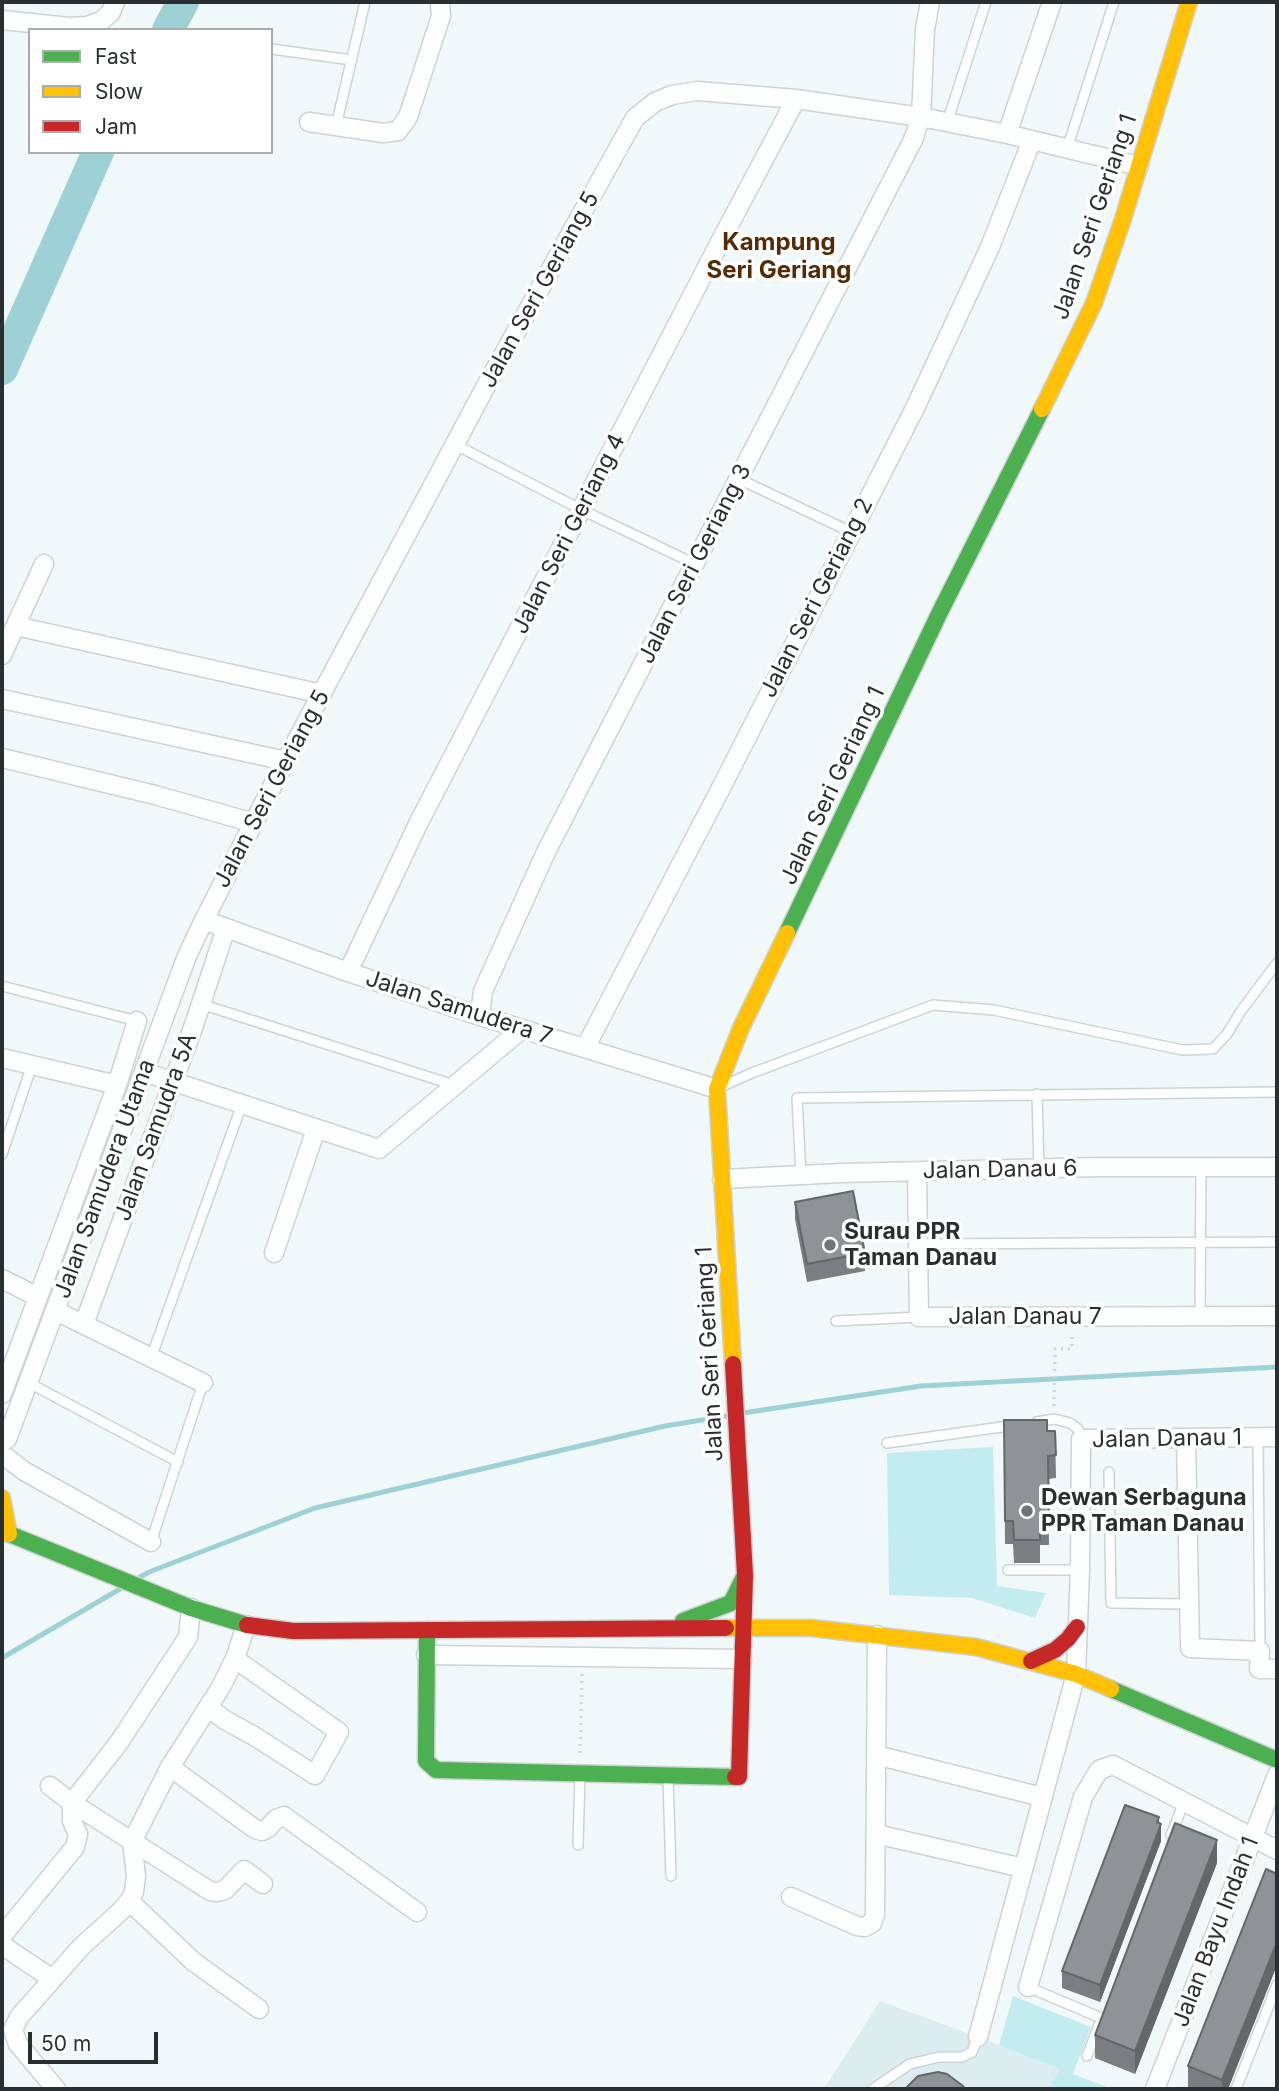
<!DOCTYPE html>
<html>
<head>
<meta charset="utf-8">
<style>
  body { margin:0 }
  #map { position:relative; width:1279px; height:2091px; overflow:hidden; background:#f0f8fa; font-family:Inter,sans-serif }
  canvas { display:block }
  .frame { position:absolute; inset:0; border:4px solid #292f30; pointer-events:none }
  .legend { position:absolute; left:28px; top:28px; width:245px; height:126px; box-sizing:border-box; background:#fff; border:2px solid #a9acac; margin:0; padding:9px 12px; list-style:none; font-size:21px; color:#292f30 }
  .legend li { display:flex; align-items:center; gap:14px; height:35px }
  .legend b { width:35px; border:2px solid #a9acac }
  .scale { position:absolute; left:28px; top:2032px; width:130px; height:32px; box-sizing:border-box; border:4px solid #292f30; border-top:0; padding-left:9px; font-size:21px; line-height:24px; white-space:nowrap; color:#292f30; -webkit-text-stroke:5px #fff; paint-order:stroke }
</style>
</head>
<body>
<div id="map">
<canvas width="1279" height="2091"></canvas>
<div class="frame"></div>
<ul class="legend">
<li><b style="height:9px;background:#4caf50"></b>Fast</li>
<li><b style="height:9px;background:#ffc107"></b>Slow</li>
<li><b style="height:9px;background:#c62828"></b>Jam</li>
</ul>
<div class="scale">50 m</div>
</div>
<script>
const ctx = document.querySelector('canvas').getContext('2d');
ctx.lineJoin = 'round';
function fillPath(path, color) {
  ctx.fillStyle = color;
  ctx.fill(path, 'evenodd');
}
function toPath(rows) {
  const path = new Path2D();
  for (const r of rows) {
    path.moveTo(r[0], r[1]);
    for (let i = 2; i < r.length; i += 2) path.lineTo(r[i], r[i + 1]);
  }
  return path;
}
function strokePath(path, color, width, dash) {
  ctx.strokeStyle = color;
  ctx.lineWidth = width;
  ctx.lineCap = dash ? 'butt' : 'round';
  ctx.setLineDash(dash || []);
  ctx.stroke(path);
}
function label(font, color, halo, rows, align = 'center') {
  ctx.font = font + ' Inter,sans-serif';
  ctx.lineWidth = 7;
  ctx.setLineDash([]);
  ctx.textBaseline = 'middle';
  ctx.strokeStyle = halo;
  ctx.fillStyle = color;
  for (const [text, x, y, turn = 0] of rows) {
    ctx.save();
    ctx.translate(x, y);
    ctx.rotate((+turn || 0) * Math.PI / 180);
    ctx.textAlign = isNaN(turn) ? turn : align;
    if (halo) ctx.strokeText(text, 0, 0);
    ctx.fillText(text, 0, 0);
    ctx.restore();
  }
}
fillPath(toPath([
  [880,2001,999,2045,1061,2069,1049,2089,824,2089]
]), '#dcedf0');
fillPath(toPath([
  [993,1447,997,1586,1046,1593,1035,1618,972,1598,889,1595,887,1453],
  [1013,1996,1091,2027,1073,2074,1112,2089,1049,2089,1060,2069,999,2045]
]), '#c3ecf1');
strokePath(toPath([
  [743,1413,921,1386,1277,1367],
  [137,1579,149,1572,315,1508,665,1426,727,1416],
  [2,1658,120,1589]
]), '#9ed1d6', 5);
strokePath(toPath([
  [168,30,183,2],
  [2,369,98,152]
]), '#9ed1d6', 32);
const lane = toPath([
  [271,49,352,60],
  [947,123,986,2],
  [336,126,365,2],
  [1067,149,1114,2],
  [454,444,582,510,695,564],
  [739,479,851,532],
  [2,986,137,1021],
  [201,1004,454,1085],
  [725,1085,752,1073,933,1005,994,1010,1182,1050,1213,1049,1227,1034,1241,1011,1277,963],
  [1037,1094,1039,1169],
  [2,1154,32,1065],
  [801,1175,797,1098,1277,1092],
  [918,1244,1277,1242],
  [1200,1316,1201,1167],
  [836,1321,919,1317],
  [151,1358,242,1104],
  [29,1383,178,1462],
  [1037,1422,1054,1419,1070,1423,1078,1429,1081,1439],
  [1258,1438,1260,1651],
  [887,1443,1016,1425],
  [1109,1472,1111,1603,1188,1604],
  [151,1542,203,1383],
  [1008,1570,1080,1570],
  [668,1777,671,1876],
  [1171,1835,1184,1802],
  [578,1845,580,1775],
  [1028,1987,1101,2018],
  [1087,2056,1099,2025],
  [873,2089,910,2064,939,2057,962,2057,972,2052,978,2037],
  [1236,2089,1277,1985]
]);
const street = toPath([
  [2,20,69,27,87,26,101,21,111,12,115,2],
  [309,122,383,133,398,131,408,117,441,16,440,2],
  [1007,134,1052,2],
  [16,626,322,694],
  [2,655,44,564],
  [2,699,286,761],
  [2,758,155,795,254,823],
  [204,920,348,972,480,1016,717,1089],
  [348,972,419,822,719,244,796,99],
  [480,1016,483,991,546,852,913,140,921,117,925,29,930,2],
  [585,1048,722,786,915,408,990,247,1032,140],
  [2,1058,117,1085],
  [144,1072,379,1149,522,1029],
  [917,1172,919,1317,1277,1316],
  [722,1179,842,1173,1100,1167,1277,1167],
  [274,1253,316,1129],
  [2,1279,38,1297],
  [56,1311,203,1383],
  [84,1324,194,1025,226,928],
  [2,1394,117,1085,137,1021],
  [1186,1438,1190,1648,1260,1651,1259,1669,1277,1669],
  [7,1439,187,956,204,920,275,781,487,384,635,118,655,102,672,95,697,91,796,99,921,117,1007,134,1139,166],
  [6,1457,24,1471,151,1542],
  [426,1655,742,1659],
  [209,1708,225,1720,254,1736,315,1775,339,1732,235,1659],
  [876,1755,1042,1797],
  [170,1767,255,1829,262,1831,268,1828,276,1819,284,1816,417,1912],
  [50,1786,72,1803,210,1891,217,1892,225,1890,244,1870,263,1884],
  [876,1834,1023,1868],
  [791,1897,857,1926,865,1927,872,1923,875,1915,877,1635],
  [129,1901,194,1962,259,2009],
  [2,1936,75,1847,78,1834,72,1821,72,1803,120,1741,188,1637,191,1608],
  [2,1945,52,1979],
  [1028,1987,1083,1797,1099,1770,1113,1765,1277,1850],
  [978,2037,1076,1674,1080,1570,1081,1439,1277,1437],
  [56,2089,18,2044,13,2030,19,2017,82,1946,123,1909,129,1901,134,1892,136,1876,132,1842,170,1767,221,1687,236,1656,246,1625],
  [1155,2089,1277,1775]
]);
const fast = toPath([
  [787,933,938,616,1042,409],
  [2,1531,191,1608,247,1625],
  [683,1621,731,1603,744,1577],
  [427,1630,426,1761,436,1770,735,1777],
  [1111,1689,1277,1760]
]);
const slow = toPath([
  [1042,409,1094,303,1123,219,1189,2],
  [733,1364,717,1089,741,1028,787,933],
  [2,1498,9,1534],
  [726,1628,812,1628,976,1647,1076,1674,1111,1689]
]);
const jam = toPath([
  [733,1364,745,1575,739,1777,735,1777],
  [247,1625,293,1631,726,1628],
  [1031,1661,1055,1650,1068,1639,1077,1627]
]);
strokePath(lane, '#cdd3d4', 12);
strokePath(street, '#cdd3d4', 21);
strokePath(fast, '#cdd3d4', 19);
strokePath(slow, '#cdd3d4', 19);
strokePath(jam, '#cdd3d4', 19);
strokePath(toPath([
  [1054,1406,1055,1349,1072,1349,1072,1333],
  [580,1753,582,1673]
]), '#d6d8d8', 3.5, [2, 5]);
strokePath(lane, '#fdfefe', 9);
strokePath(street, '#fdfefe', 18);
strokePath(fast, '#4caf50', 16);
strokePath(slow, '#ffc107', 16);
strokePath(jam, '#c62828', 16);
fillPath(toPath([
  [795,1202,865,1253,865,1271,807,1282,795,1219],
  [1004,1420,1047,1431,1055,1431,1056,1478,1048,1479,1049,1545,1040,1545,1040,1563,1014,1563,1013,1544,1005,1544],
  [1159,1823,1161,1841,1100,2002,1062,1988,1062,1971],
  [1217,1863,1135,2074,1095,2058,1095,2035],
  [1277,1874,1277,1965,1228,2089,1188,2089,1188,2066]
]), '#7a7e80');
fillPath(toPath([
  [1159,1817,1159,1830,1161,1824,1161,1841,1100,2002,1100,1985],
  [1217,1840,1217,1863,1135,2074,1135,2051],
  [1277,1942,1277,1965,1228,2089,1222,2089,1222,2080]
]), '#636768');
const building = toPath([
  [853,1191,865,1253,807,1264,795,1202,853,1191],
  [1004,1420,1047,1420,1047,1431,1055,1431,1056,1455,1048,1456,1049,1522,1040,1522,1040,1540,1014,1540,1013,1521,1005,1521,1004,1420],
  [1125,1805,1159,1817,1157,1822,1161,1824,1100,1985,1062,1971,1125,1805],
  [1175,1823,1217,1840,1135,2051,1095,2035,1175,1823],
  [1266,1869,1277,1874,1277,1942,1222,2080,1188,2066,1266,1869],
  [938,2072,947,2074,963,2086,965,2089,905,2089,918,2076,938,2072]
]);
fillPath(building, '#8e9395');
strokePath(building, '#636768', 2);
for (const [x, y, r, color] of [
  [830,1245,7,"#6f7577"],
  [1027,1511,7,"#6f7577"]
]) {
  const dot = new Path2D();
  dot.arc(x, y, r, 0, 2 * Math.PI);
  ctx.fillStyle = color;
  ctx.fill(dot);
  strokePath(dot, '#fff', 2.5);
}
label('23px', '#292f30', '#fff', [
  ["Jalan Seri Geriang 1",1095,217,-71],
  ["Jalan Seri Geriang 5",540,290,-61],
  ["Jalan Seri Geriang 4",569,534,-63],
  ["Jalan Seri Geriang 3",695,564,-63],
  ["Jalan Seri Geriang 2",817,598,-63],
  ["Jalan Seri Geriang 1",833,786,-65],
  ["Jalan Seri Geriang 5",272,789,-62],
  ["Jalan Samudera 7",459,1008,18],
  ["Jalan Samudra 5A",156,1127,-70],
  ["Jalan Danau 6",1000,1170,-1],
  ["Jalan Samudera Utama",105,1179,-70],
  ["Jalan Danau 7",1025,1317],
  ["Jalan Seri Geriang 1",710,1354,-93],
  ["Jalan Danau 1",1167,1439,-1],
  ["Jalan Bayu Indah 1",1216,1932,-69]
]);
label('bold 23px', '#292f30', '#fff', [
  ["Surau PPR",844,1232],
  ["Taman Danau",844,1258],
  ["Dewan Serbaguna",1041,1498],
  ["PPR Taman Danau",1041,1524]
], 'left');
label('bold 24px', '#562a05', '#fff', [
  ["Kampung",779,243],
  ["Seri Geriang",779,271]
]);
</script>
</body>
</html>
